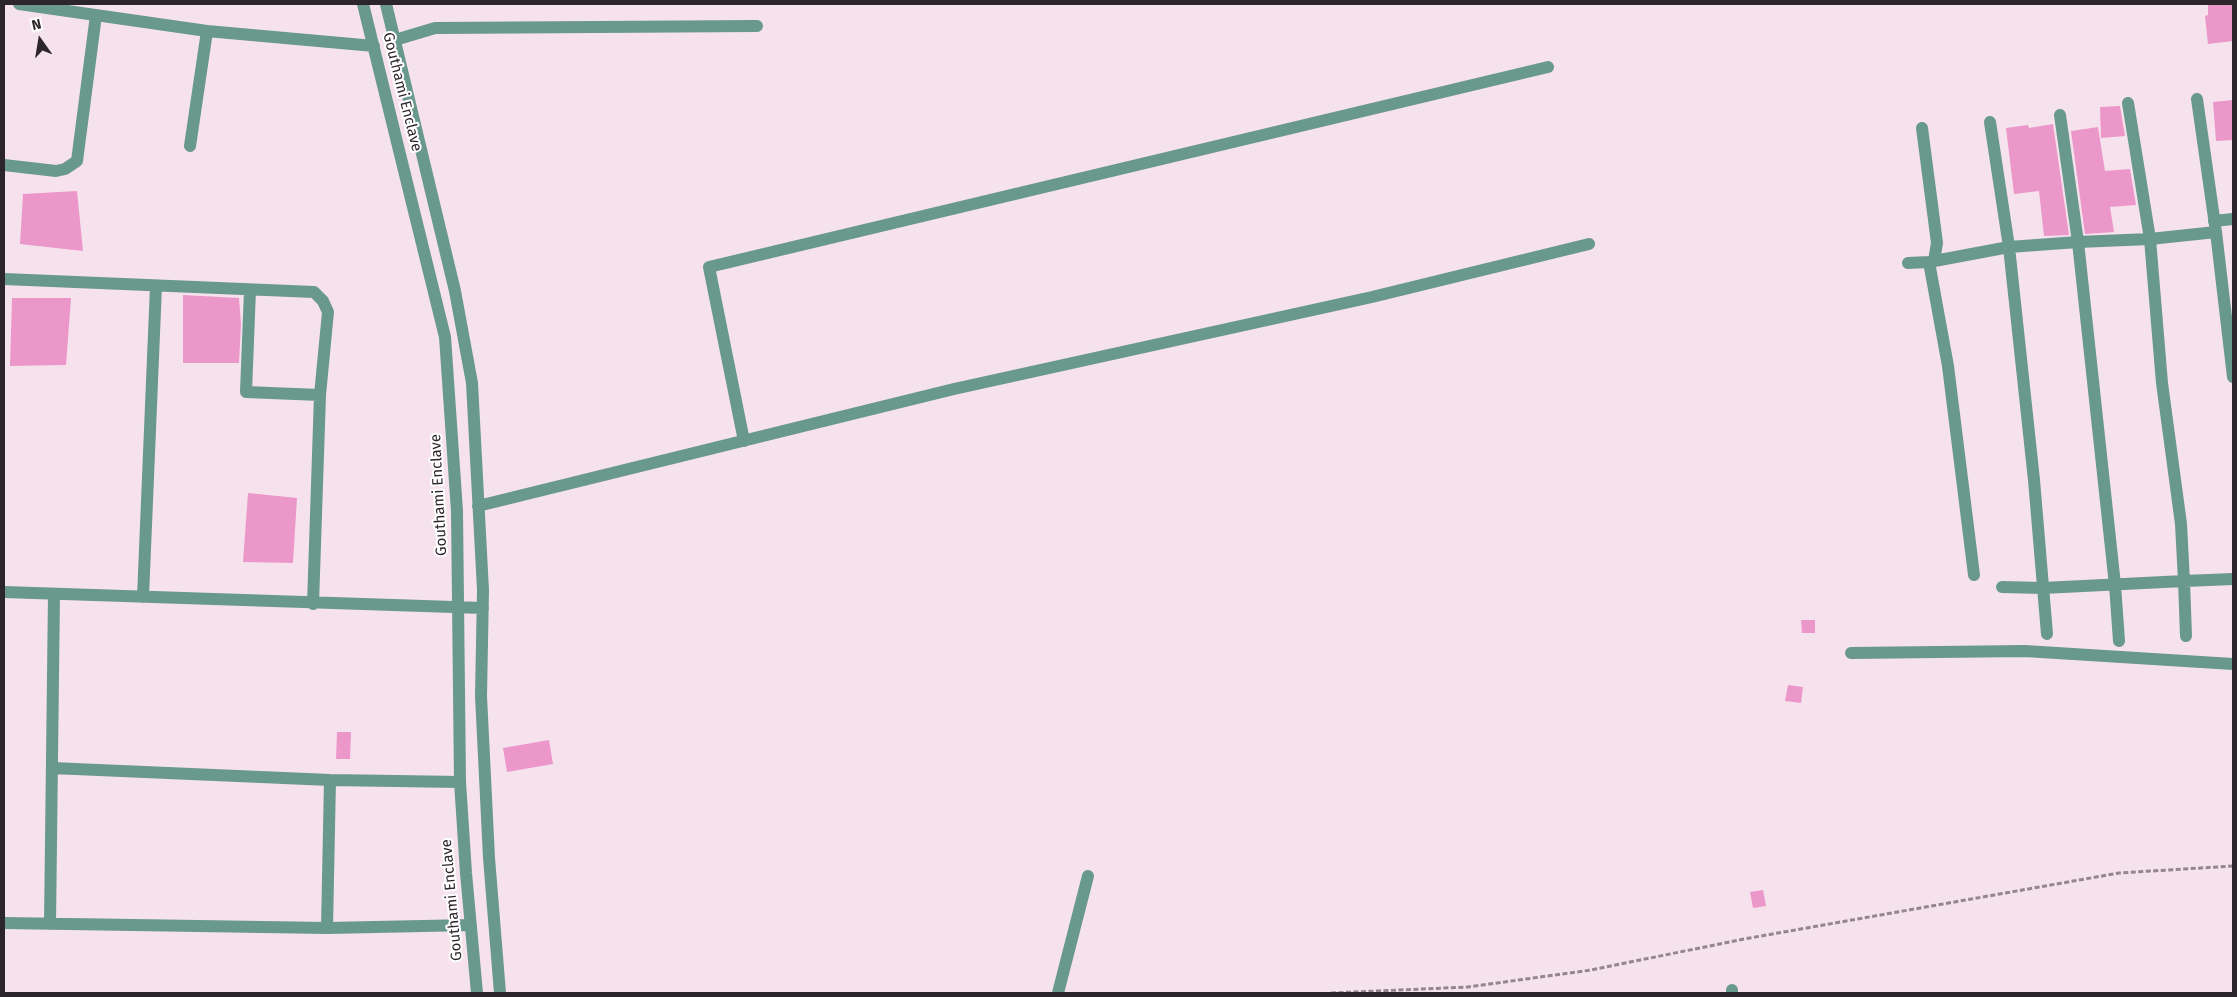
<!DOCTYPE html>
<html>
<head>
<meta charset="utf-8">
<style>
  body { margin:0 }
  #map { position:relative; width:2237px; height:997px; overflow:hidden; background:#f6e2ed; font-family:"Fira Sans",sans-serif }
  canvas { display:block }
  .frame { position:absolute; inset:0; border:5px solid #2c2529; pointer-events:none }
  .north { position:absolute; left:15px; top:15px; width:50px; height:50px; -webkit-text-stroke:4px #fff; paint-order:stroke; rotate:347deg; font-size:14px; font-weight:700; line-height:20px; text-align:center; color:#2c2529 }
  .north::after { content:''; display:block; margin:auto; width:18px; height:22px; background:#2c2529; clip-path:polygon(50% 0,100% 100%,50% 72%,0 100%) }
</style>
</head>
<body>
<div id="map">
<canvas width="2237" height="997"></canvas>
<div class="frame"></div>
<div class="north">N</div>
</div>
<script>
const ctx = document.querySelector('canvas').getContext('2d');
ctx.lineJoin = 'round';
function fillPath(path, color) {
  ctx.fillStyle = color;
  ctx.fill(path, 'evenodd');
}
function toPath(rows) {
  const path = new Path2D();
  for (const r of rows) {
    path.moveTo(r[0], r[1]);
    for (let i = 2; i < r.length; i += 2) path.lineTo(r[i], r[i + 1]);
  }
  return path;
}
function strokePath(path, color, width, dash) {
  ctx.strokeStyle = color;
  ctx.lineWidth = width;
  ctx.lineCap = dash ? 'butt' : 'round';
  ctx.setLineDash(dash || []);
  ctx.stroke(path);
}
function label(font, color, halo, rows, align = 'center') {
  ctx.font = font + ' "Fira Sans",sans-serif';
  ctx.lineWidth = 4;
  ctx.setLineDash([]);
  ctx.textBaseline = 'middle';
  ctx.strokeStyle = halo;
  ctx.fillStyle = color;
  for (const [text, x, y, turn = 0] of rows) {
    ctx.save();
    ctx.translate(x, y);
    ctx.rotate((+turn || 0) * Math.PI / 180);
    ctx.textAlign = isNaN(turn) ? turn : align;
    if (halo) ctx.strokeText(text, 0, 0);
    ctx.fillText(text, 0, 0);
    ctx.restore();
  }
}
fillPath(toPath([
  [2208,4,2233,4,2233,41,2208,44,2205,16,2208,15],
  [2233,100,2233,140,2216,141,2213,102],
  [2120,106,2125,136,2101,138,2100,107],
  [2053,124,2069,235,2044,236,2039,191,2014,194,2006,128,2028,125,2029,128],
  [2098,127,2105,171,2130,169,2136,205,2110,207,2114,232,2085,234,2071,131],
  [77,191,83,251,20,244,23,194],
  [183,295,239,298,241,324,239,363,183,363],
  [12,298,71,298,66,365,10,366],
  [248,493,297,498,293,563,243,562],
  [1801,620,1815,620,1815,633,1802,633],
  [1788,685,1803,687,1801,703,1785,701],
  [337,732,351,732,350,759,336,759],
  [549,740,553,764,507,772,503,748],
  [1763,890,1766,906,1753,908,1750,892]
]), '#ec97c9');
strokePath(toPath([
  [1331,993,1468,987,1591,970,1744,939,2119,873,2233,866]
]), '#93868d', 3, [5, 2.5]);
strokePath(toPath([
  [19,4,207,31,374,46],
  [363,4,445,337,457,511,460,782,466,873,477,993],
  [386,4,455,291,472,383,483,590,481,696,489,858,500,993],
  [395,40,435,28,757,26],
  [2197,99,2216,232,2233,377],
  [2128,103,2150,239,2216,232],
  [2060,115,2078,242,2115,585,2119,641],
  [1990,122,2009,247,2034,480,2047,634],
  [1922,128,1937,243,1934,261],
  [190,146,207,31],
  [4,165,56,171,65,169,77,161,96,15],
  [2214,221,2233,219],
  [1929,262,1948,366,1974,575],
  [1908,263,1929,262,2009,247,2078,242,2150,239,2162,383,2181,524,2184,581,2233,579],
  [4,279,314,292,323,301,328,312,320,395,313,604],
  [250,290,246,392,320,395],
  [744,441,709,267,1548,67],
  [478,506,954,389,1372,297,1589,244],
  [2002,587,2043,588,2184,581,2186,636],
  [4,592,483,608],
  [143,597,156,286],
  [1851,653,2025,651,2233,664],
  [52,768,330,780,460,782],
  [4,923,327,928,471,925],
  [50,924,54,594],
  [327,928,330,780],
  [1732,990,1732,993],
  [1058,993,1088,876]
]), '#69988c', 12);
label('15px', '#2c2529', '#fff', [
  ["Gouthami Enclave",402,92,76],
  ["Gouthami Enclave",439,495,-93],
  ["Gouthami Enclave",452,900,-95]
]);
</script>
</body>
</html>
